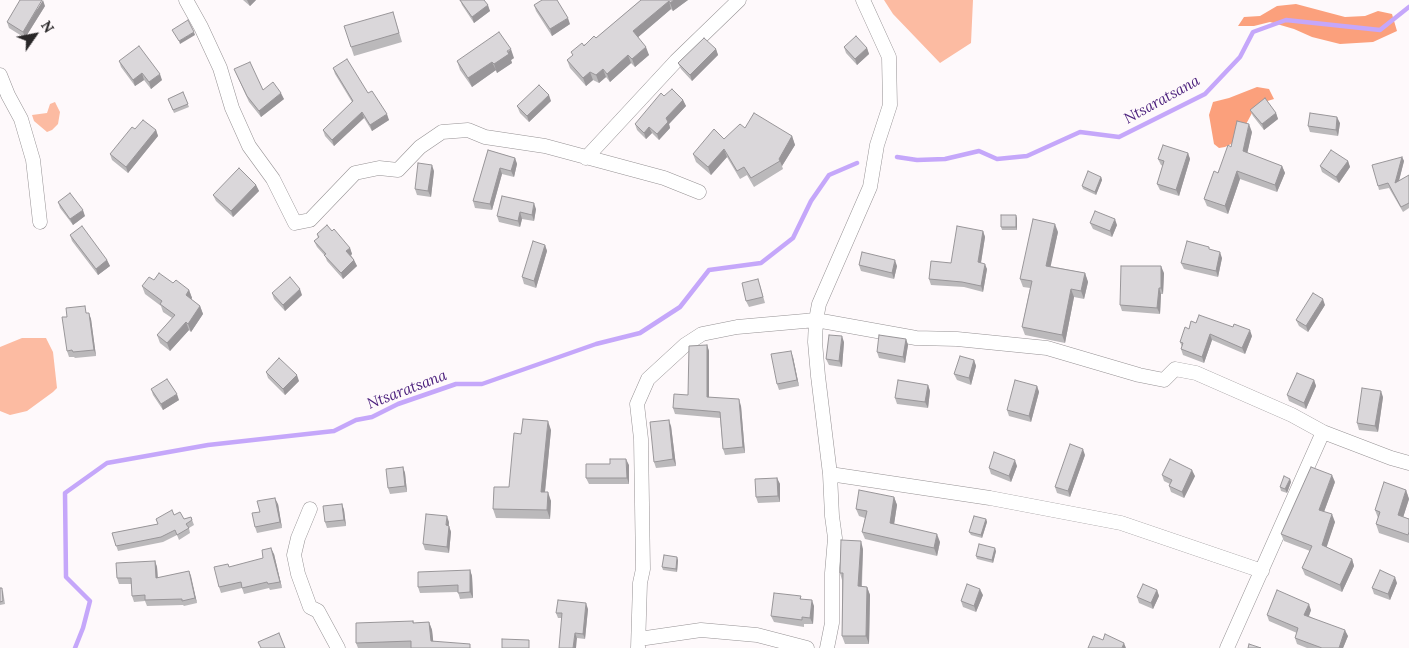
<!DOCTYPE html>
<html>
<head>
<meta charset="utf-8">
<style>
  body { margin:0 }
  #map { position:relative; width:1409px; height:648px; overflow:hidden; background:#fef9fb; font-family:Lora,serif }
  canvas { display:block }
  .north { position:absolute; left:10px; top:10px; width:50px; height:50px; -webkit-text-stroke:4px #fef9fb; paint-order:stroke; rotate:57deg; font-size:14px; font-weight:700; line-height:20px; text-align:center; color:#292728 }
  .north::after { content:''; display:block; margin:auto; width:18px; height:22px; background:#292728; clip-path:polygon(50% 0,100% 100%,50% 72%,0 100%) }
</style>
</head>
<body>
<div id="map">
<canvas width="1409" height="648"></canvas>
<div class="north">N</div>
</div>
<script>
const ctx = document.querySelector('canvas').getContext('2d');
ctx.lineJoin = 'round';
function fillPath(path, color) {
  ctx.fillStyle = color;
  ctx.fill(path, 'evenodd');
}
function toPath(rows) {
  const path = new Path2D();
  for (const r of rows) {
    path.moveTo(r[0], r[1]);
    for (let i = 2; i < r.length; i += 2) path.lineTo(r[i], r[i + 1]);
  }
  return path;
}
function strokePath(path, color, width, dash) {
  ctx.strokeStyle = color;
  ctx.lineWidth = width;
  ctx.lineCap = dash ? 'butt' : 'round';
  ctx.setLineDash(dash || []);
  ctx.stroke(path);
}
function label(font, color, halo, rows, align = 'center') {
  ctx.font = font + ' Lora,serif';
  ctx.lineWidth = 4;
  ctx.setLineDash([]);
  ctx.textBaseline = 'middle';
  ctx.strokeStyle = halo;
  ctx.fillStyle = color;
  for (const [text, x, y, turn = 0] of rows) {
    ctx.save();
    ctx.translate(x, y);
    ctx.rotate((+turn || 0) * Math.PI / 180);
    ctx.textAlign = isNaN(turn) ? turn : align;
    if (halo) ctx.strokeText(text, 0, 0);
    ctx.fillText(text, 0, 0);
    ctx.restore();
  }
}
fillPath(toPath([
  [884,0,973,0,971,43,940,63,893,14],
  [55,102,60,112,58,124,52,130,47,132,34,121,32,115,47,113,50,104],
  [22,338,46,338,53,352,57,388,53,392,27,411,10,415,0,411,0,347]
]), '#fcbba2');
fillPath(toPath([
  [1296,4,1345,17,1365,16,1378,11,1392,14,1397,31,1373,42,1340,44,1312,37,1294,29,1270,22,1254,26,1238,26,1244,17,1260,16,1277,6],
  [1257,87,1269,89,1274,99,1264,102,1252,113,1237,141,1225,147,1219,148,1214,144,1209,115,1213,102,1229,98]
]), '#fba07c');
strokePath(toPath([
  [897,157,917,160,945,159,979,151,997,159,1027,156,1080,132,1119,137,1205,94,1240,57,1253,32,1286,20,1380,30,1409,7],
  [75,648,83,628,90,601,66,577,65,493,107,463,208,445,334,431,356,420,372,417,398,404,456,384,482,384,596,344,640,333,680,307,709,270,761,263,793,238,811,201,829,175,857,163]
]), '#c5a7fa', 4.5);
const street = toPath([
  [186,0,201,27,220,68,232,108,249,146,273,179,295,223,310,220,355,173,379,168,398,170,420,147,442,132,468,130,485,137,545,146,664,178,699,192],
  [0,75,8,95,21,119,33,160,40,222],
  [586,158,676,61,739,0],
  [1323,432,1391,458,1409,463],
  [830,474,990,498,1121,523,1262,571],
  [310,509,298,538,294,555,298,574,310,607,318,611,338,648],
  [639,639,701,630,757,635,807,648],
  [638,648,640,583,643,569,641,439,637,404,648,379,685,345,702,334,737,327,816,320,916,338,957,339,1047,348,1139,375,1164,380,1175,369,1196,373,1292,415,1323,432,1227,648],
  [827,648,832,623,832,573,835,538,832,516,830,474,818,376,815,342,816,320,819,304,870,187,877,145,890,105,889,57,863,0]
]);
strokePath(street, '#969294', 15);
strokePath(street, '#fff', 14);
fillPath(toPath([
  [243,0,256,0,250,6],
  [460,0,484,0,490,11,474,23,462,5],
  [641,0,688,0,673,11,671,9,638,37,649,55,635,67,631,63,610,82,606,77,599,83,593,80,586,86,570,68,567,60,573,55,571,52,596,38],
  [534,5,570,24,552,36,536,11],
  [45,6,25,38,9,28,7,22],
  [393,12,402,42,354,56,351,47],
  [844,47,867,48,869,54,857,65,846,53],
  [716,49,718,55,692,81,681,69,678,63],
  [514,58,511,60,512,63,497,73,496,70,472,87,460,70,457,61],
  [119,61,162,80,151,89,144,80,135,86,121,67],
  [333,68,368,93,389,120,372,131,364,118,334,146,325,136,323,130,352,102,335,74],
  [234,69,263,90,284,99,261,117,249,102],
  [183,92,189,107,174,113,168,99],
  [664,96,683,100,686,106,669,124,670,128,659,140,652,133,646,139,637,130,635,124],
  [551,101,529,122,520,113,517,106],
  [1250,110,1276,113,1278,119,1264,130,1253,116],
  [1340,123,1338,136,1310,132,1308,126],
  [745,128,792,136,795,145,782,166,783,169,754,187,747,175,740,179,727,157,711,175,696,162,693,154],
  [135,129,156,130,158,136,128,173,112,160,110,154],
  [1252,132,1247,153,1282,166,1285,173,1277,192,1240,179,1228,214,1207,206,1204,199,1231,147],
  [488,150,515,158,517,164,514,177,502,174,492,210,475,208,473,201],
  [1188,153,1190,159,1179,196,1160,190,1157,184,1163,166,1161,165,1158,159],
  [1402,157,1404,161,1399,181,1409,175,1409,208,1403,212,1389,188,1379,190,1378,186],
  [1348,161,1350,167,1339,183,1322,172,1320,166],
  [434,171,431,197,417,195,415,189],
  [1101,177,1102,180,1096,195,1083,189,1082,186],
  [256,185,259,191,233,217,216,201,213,195],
  [58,202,85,216,73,225,60,208],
  [536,209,534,221,522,219,520,227,499,222,497,216],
  [1017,218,1017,230,1002,230,1001,227],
  [1090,223,1117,225,1112,237,1093,229],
  [983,231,985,237,981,263,987,269,983,292,964,287,931,285,929,279,951,263],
  [1058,232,1050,266,1085,273,1088,282,1084,299,1074,297,1065,343,1025,335,1022,327,1030,288,1023,287,1020,279],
  [317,234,350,248,352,254,351,255,354,260,357,266,343,279,327,261,325,256,317,247,314,241,318,238],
  [70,235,107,260,110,266,98,275,72,241],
  [545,245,547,251,536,288,524,284,522,277],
  [1210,250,1222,258,1218,277,1184,269,1181,263],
  [859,265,897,266,894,279,861,271],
  [1164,273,1163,294,1161,294,1160,314,1122,311,1120,305],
  [154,280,173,283,189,290,192,298,191,299,200,306,203,314,191,332,189,330,170,351,160,343,157,335,172,318,163,312,161,306,145,294,142,286],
  [760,285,765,303,749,307,746,301],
  [272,293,302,295,285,311,274,299],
  [1325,305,1308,332,1299,326,1296,320],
  [88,313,91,319,96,356,75,358,74,357,69,357,67,351],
  [1196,323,1252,336,1245,354,1212,340,1204,363,1183,355,1181,349,1182,347,1180,342,1189,329],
  [906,339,908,345,905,363,879,358,877,352],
  [844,342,842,367,829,365,826,359],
  [707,345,709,351,709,397,741,406,745,453,725,455,723,449,720,418,675,414,673,408,688,395],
  [793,357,799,386,779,390,777,384],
  [974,360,976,366,971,385,957,380,954,374],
  [266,372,299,381,285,395,268,378],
  [1314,380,1316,386,1306,409,1289,401,1287,395],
  [928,385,930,391,928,408,897,404,895,398],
  [1037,386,1039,392,1031,422,1009,416,1007,410],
  [151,389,179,400,163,410,153,395],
  [1383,397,1378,432,1359,430,1357,423],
  [671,426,676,466,656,468,654,462],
  [551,430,545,492,551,501,550,519,496,518,493,509,509,487,521,434],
  [1085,455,1070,497,1057,493,1055,487],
  [629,465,629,484,589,484,586,478],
  [1017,466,1011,482,991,474,989,468],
  [403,467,405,473,407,492,390,494,388,488],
  [1162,475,1195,476,1184,498,1171,492,1169,486,1170,484,1164,481],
  [777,478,780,484,780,502,758,503,756,497],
  [1290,479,1291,482,1287,493,1281,491,1280,487],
  [1335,482,1324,512,1335,522,1326,547,1352,559,1354,566,1342,592,1305,575,1302,568,1310,551,1284,541,1281,534],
  [1406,490,1409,499,1403,517,1409,519,1409,543,1379,533,1376,524,1378,518,1375,510],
  [894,497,897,505,894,524,940,542,937,556,865,539,862,532,865,518,859,516,856,509],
  [278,504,282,528,257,533,255,527,260,512],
  [342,504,344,510,346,526,327,528,325,522],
  [174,515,184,519,191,517,194,525,189,528,190,533,179,540,177,535,163,542,118,551,112,533,158,524,156,519],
  [986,519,987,522,982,538,971,535,969,532],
  [449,522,449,526,451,532,449,553,425,550,423,544],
  [863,549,862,586,867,587,870,595,869,644,845,644,842,636,842,580,840,573],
  [996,551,993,563,977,559,976,556],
  [274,554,282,588,270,590,269,588,244,594,242,588,221,593,219,587,263,558],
  [678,560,677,572,663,570,662,567],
  [155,561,157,567,158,578,189,571,197,603,184,606,183,605,147,606,145,601,134,602,132,596,132,584,119,584,117,578],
  [470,570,472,576,473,598,460,599,458,592,420,593,418,587],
  [1397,583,1390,600,1374,594,1372,588],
  [0,588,3,591,5,604,0,605],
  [1157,590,1159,596,1153,609,1139,603,1137,597],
  [983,595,976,612,963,607,961,601],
  [801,596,801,599,814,606,813,624,804,624,804,627,774,622,771,616],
  [588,609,585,639,577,638,562,618,558,618,556,613],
  [1311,610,1309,616,1348,636,1343,648,1307,648,1297,644,1295,638,1297,633,1269,621,1267,615],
  [413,621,414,623,429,622,432,630,433,641,472,648,358,648,356,643]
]), '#bbb9bb');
fillPath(toPath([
  [43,0,45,6,25,38,23,32],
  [247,0,256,0,250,6],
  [674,0,688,0,673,11,670,3],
  [669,1,671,9,636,39,633,31],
  [488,5,490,11,474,23,472,17],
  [568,18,570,24,552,36,550,29],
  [194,32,195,35,180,44,179,41],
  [646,47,649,55,635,67,632,59],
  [867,48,869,54,857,65,855,59],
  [511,49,514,58,511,60,512,63,497,73,494,64],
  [716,49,718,55,692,81,690,75],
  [628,55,631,63,610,82,607,74],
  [492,62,496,70,472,87,468,78],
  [603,69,606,77,599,83,596,75],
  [590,72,593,80,586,86,583,78],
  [142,73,144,80,135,86,133,80],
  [160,74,162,80,151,89,149,82],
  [281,93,284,99,261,117,259,111],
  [549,95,551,101,529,122,527,116],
  [683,100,686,106,669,124,670,128,659,140,657,134,666,118],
  [362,112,364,118,334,146,332,140],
  [1276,113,1278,119,1264,130,1262,124],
  [387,114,389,120,372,131,370,125],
  [1337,117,1340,123,1338,136,1336,130],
  [1249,124,1252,132,1246,159,1243,151],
  [649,127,652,133,646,139,644,133],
  [156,130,158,136,128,173,126,167],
  [792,136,795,145,782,166,779,159],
  [724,149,727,157,711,175,708,167],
  [1188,153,1190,159,1179,196,1176,190],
  [1402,157,1404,161,1397,188,1395,183],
  [515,158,517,164,514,177,511,171],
  [1348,161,1350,167,1339,183,1336,177],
  [432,165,434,171,431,197,428,191],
  [1282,166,1285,173,1277,192,1275,185],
  [500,168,502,174,492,210,490,204],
  [1237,171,1240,179,1228,214,1225,206],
  [1101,177,1102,180,1096,195,1095,192],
  [256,185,259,191,233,217,231,211],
  [534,203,536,209,534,221,532,215],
  [83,210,85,216,73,225,70,219],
  [520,212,522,219,520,227,518,221],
  [1016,215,1017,218,1017,230,1016,227],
  [1115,219,1117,225,1112,237,1110,231],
  [1055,224,1058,232,1049,274,1046,266],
  [983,231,985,237,980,268,978,262],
  [545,245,547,251,536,288,534,281],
  [350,248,352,254,349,257,346,251],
  [1220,252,1222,258,1218,277,1216,271],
  [107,260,110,266,98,275,96,269],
  [354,260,357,266,343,279,341,273],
  [895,260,897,266,894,279,892,273],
  [985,264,987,269,983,292,981,286],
  [1161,266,1164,273,1163,294,1161,288],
  [1085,273,1088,282,1084,299,1081,291],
  [1159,288,1161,294,1160,314,1157,308],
  [300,289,302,295,285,311,283,305],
  [1071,289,1074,297,1065,343,1062,335],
  [189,290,192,298,189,303,186,295],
  [1323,299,1325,305,1308,332,1306,326],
  [200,306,203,314,191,332,188,324],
  [89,313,91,319,96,356,94,350],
  [186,322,189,330,170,351,167,343],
  [1250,330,1252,336,1245,354,1242,348],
  [1210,334,1212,340,1204,363,1202,357],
  [842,336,844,342,842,367,839,361],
  [906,339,908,345,905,363,903,357],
  [707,345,709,351,709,403,707,397],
  [791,351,793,357,799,386,797,380],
  [974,360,976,366,971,385,969,378],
  [297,375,299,381,285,395,283,389],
  [1314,380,1316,386,1306,409,1304,403],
  [928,385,930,391,928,408,925,402],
  [1037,386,1039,392,1031,422,1029,416],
  [1381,391,1383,397,1378,432,1375,426],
  [177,394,179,400,163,410,161,404],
  [739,399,741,406,745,453,743,447],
  [669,420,671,426,676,466,673,459],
  [548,421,551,430,544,501,541,492],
  [1083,449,1085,455,1070,497,1068,491],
  [626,459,629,465,629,484,627,478],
  [1015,460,1017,466,1011,482,1009,476],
  [403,467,405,473,407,492,405,486],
  [1192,470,1195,476,1184,498,1182,492],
  [1332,475,1335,482,1322,517,1319,510],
  [777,478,780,484,780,502,778,496],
  [1290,479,1291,482,1287,493,1285,489],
  [1406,490,1409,499,1401,524,1398,515],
  [548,492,551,501,550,519,547,510],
  [894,497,897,505,893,531,890,523],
  [275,498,278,504,282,528,280,522],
  [342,504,344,510,346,526,344,520],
  [1332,514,1335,522,1325,552,1322,545],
  [447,516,449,522,448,531,446,525],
  [986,519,987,522,982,538,981,535],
  [449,526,451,532,449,553,447,547],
  [937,534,940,542,937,556,934,548],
  [861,541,863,549,861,594,858,586],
  [271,548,274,554,282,588,280,582],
  [995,548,996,551,993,563,992,560],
  [677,557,678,560,677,572,676,569],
  [1352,559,1354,566,1342,592,1340,585],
  [155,561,157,567,158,584,156,578],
  [470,570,472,576,473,598,470,592],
  [189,571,191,576,197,603,195,598],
  [1395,577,1397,583,1390,600,1388,594],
  [867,587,870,595,869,644,866,636],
  [980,589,983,595,976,612,974,606],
  [1157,590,1159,596,1153,609,1151,603],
  [812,600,814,606,813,624,810,618],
  [586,603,588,609,585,639,583,634],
  [1309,604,1311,610,1307,621,1304,615],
  [429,622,432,630,434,648,431,641],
  [1345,630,1348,636,1343,648,1339,648],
  [575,633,577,638,576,648,573,648],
  [1124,643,1126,648,1122,648]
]), '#999699');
const building = toPath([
  [20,0,42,0,23,32,7,22,20,0],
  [460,0,484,0,488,5,472,17,460,0],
  [542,0,557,0,568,18,550,29,534,5,542,0],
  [641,0,674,0,670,3,669,1,633,31,646,47,632,59,628,55,607,74,603,69,596,75,590,72,583,78,567,60,573,55,571,52,582,43,584,46,594,36,596,38,641,0],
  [393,12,399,33,351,47,344,26,393,12],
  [188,20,194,32,179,41,172,30,188,20],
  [499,32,511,49,507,51,509,54,494,64,492,62,468,78,457,61,499,32],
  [856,36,867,48,855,59,844,47,856,36],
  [704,38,716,49,690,75,678,63,704,38],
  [139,46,160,74,149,82,142,73,133,80,119,61,139,46],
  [347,59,368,93,372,91,387,114,370,125,362,112,332,140,323,130,353,101,333,68,347,59],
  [250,62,263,90,273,82,281,93,259,111,247,96,234,69,250,62],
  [539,85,549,95,527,116,517,106,539,85],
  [672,89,683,100,666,118,668,122,657,134,649,127,644,133,635,124,661,93,664,96,672,89],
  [183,92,188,104,173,110,168,99,183,92],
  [1265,98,1276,113,1262,124,1250,110,1265,98],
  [754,113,792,136,779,159,780,161,751,178,744,167,737,171,724,149,708,167,693,154,714,129,724,139,740,124,745,128,754,113],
  [1310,113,1337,117,1336,130,1308,126,1310,113],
  [143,120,156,130,126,167,110,154,132,127,135,129,143,120],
  [1237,121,1249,124,1243,151,1282,166,1275,185,1237,171,1225,206,1204,199,1214,171,1218,173,1228,145,1231,147,1237,121],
  [1163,145,1188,153,1176,190,1157,184,1164,161,1158,159,1163,145],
  [488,150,515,158,511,171,500,168,490,204,473,201,488,150],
  [1331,150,1348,161,1336,177,1320,166,1331,150],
  [1402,157,1395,183,1409,175,1409,203,1401,207,1388,183,1378,186,1372,165,1402,157],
  [418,163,432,165,428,191,415,189,418,163],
  [239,168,256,185,231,211,213,195,239,168],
  [1088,171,1101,177,1095,192,1082,186,1088,171],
  [70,193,83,210,70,219,58,202,70,193],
  [502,196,534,203,532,215,520,212,518,221,497,216,502,196],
  [1095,211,1115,219,1110,231,1090,223,1095,211],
  [1001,215,1016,215,1016,227,1001,227,1001,215],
  [1033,219,1055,224,1046,266,1085,273,1081,291,1071,289,1062,335,1022,327,1032,281,1020,279,1033,219],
  [327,225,332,231,334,229,350,248,346,251,354,260,341,273,324,255,326,254,314,241,319,237,317,234,327,225],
  [82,226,107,260,96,269,70,235,82,226],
  [957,226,983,231,978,262,985,264,981,286,962,282,929,279,931,261,951,263,957,226],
  [533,241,545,245,534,281,522,277,533,241],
  [1187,241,1209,247,1209,249,1220,252,1216,271,1181,263,1187,241],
  [862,252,895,260,892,273,859,265,862,252],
  [1121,266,1161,266,1161,288,1159,288,1157,308,1120,305,1121,266],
  [159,273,173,283,176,280,189,290,186,295,200,306,188,324,186,322,167,343,157,335,175,315,160,304,162,301,142,286,149,277,154,280,159,273],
  [290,277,300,289,283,305,272,293,290,277],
  [758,279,763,297,746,301,742,283,758,279],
  [1313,293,1323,299,1306,326,1296,320,1313,293],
  [85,306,86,313,89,313,94,350,73,352,72,350,67,351,62,317,67,317,66,308,85,306],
  [1199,315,1233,327,1234,324,1250,330,1242,348,1210,334,1202,357,1181,349,1183,343,1180,342,1185,327,1189,329,1191,321,1196,323,1199,315],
  [829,335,842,336,839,361,826,359,829,335],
  [879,335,906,339,903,357,877,352,879,335],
  [707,345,707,397,739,399,743,447,723,449,720,412,673,408,674,394,688,395,689,346,707,345],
  [791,351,797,380,777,384,771,354,791,351],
  [960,356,974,360,969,378,954,374,960,356],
  [279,358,297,375,283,389,266,372,279,358],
  [1297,373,1314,380,1304,403,1287,395,1297,373],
  [167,379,177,394,161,404,151,389,167,379],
  [898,380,928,385,925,402,895,398,898,380],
  [1015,380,1037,386,1029,416,1007,410,1015,380],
  [1362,388,1381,391,1375,426,1357,423,1362,388],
  [523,419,548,421,541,492,548,492,547,510,493,509,494,487,509,487,514,433,521,434,523,419],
  [669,420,673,459,654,462,650,422,669,420],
  [1070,444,1083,449,1068,491,1055,487,1070,444],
  [994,452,1015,460,1009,476,989,468,994,452],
  [610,459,626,459,627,478,586,478,586,464,610,464,610,459],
  [1170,459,1192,470,1182,492,1169,486,1172,480,1162,475,1170,459],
  [403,467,405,486,388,488,386,469,403,467],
  [1311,467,1332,475,1319,510,1332,514,1322,545,1352,559,1340,585,1302,568,1312,546,1281,534,1311,467],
  [1284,476,1290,479,1285,489,1280,487,1284,476],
  [777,478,778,496,756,497,755,479,777,478],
  [1384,482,1406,490,1398,515,1409,519,1409,532,1408,535,1376,524,1380,512,1375,510,1384,482],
  [859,490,894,497,890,523,937,534,934,548,862,532,867,511,856,509,859,490],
  [275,498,280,522,255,527,252,513,260,512,257,501,275,498],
  [342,504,344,520,325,522,323,506,342,504],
  [172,510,174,515,180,512,184,519,191,517,192,520,186,524,189,528,177,535,175,530,161,537,116,546,112,533,158,524,156,519,172,510],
  [426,514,447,516,446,525,449,526,447,547,423,544,426,514],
  [974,516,986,519,981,535,969,532,974,516],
  [841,540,861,541,858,586,867,587,866,636,842,636,843,573,840,573,841,540],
  [979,544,995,548,992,560,976,556,979,544],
  [271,548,280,582,268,584,267,582,242,588,241,582,219,587,214,567,228,564,229,567,263,558,262,550,271,548],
  [664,555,677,557,676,569,662,567,664,555],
  [155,561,156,578,189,571,195,598,182,601,182,599,145,600,145,595,132,596,131,578,117,578,116,563,155,561],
  [470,570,470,592,458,593,458,585,418,587,418,572,470,570],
  [1380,570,1395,577,1388,594,1372,588,1380,570],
  [967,584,980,589,974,606,961,601,967,584],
  [1143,584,1157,590,1151,603,1137,597,1143,584],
  [0,588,2,588,3,601,0,602,0,588],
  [1277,590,1309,604,1304,615,1345,630,1339,648,1322,648,1295,638,1298,628,1267,615,1277,590],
  [774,593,801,596,800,599,812,600,810,618,802,617,802,620,771,616,774,593],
  [558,600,586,603,583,634,575,633,573,648,559,648,562,613,556,613,558,600],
  [413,621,413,623,429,622,431,641,470,644,470,648,411,648,411,641,356,643,356,623,413,621],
  [279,633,285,648,261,648,258,642,279,633],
  [1105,634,1124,643,1122,648,1088,648,1093,636,1103,640,1105,634],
  [502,639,529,640,529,648,502,648,502,639],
  [1249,644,1261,648,1248,648,1249,644]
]);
fillPath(building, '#dad7da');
strokePath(building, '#999699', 1);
label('italic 15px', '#491d7b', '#fef9fb', [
  ["Ntsaratsana",1162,100,-29],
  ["Ntsaratsana",407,390,-21]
]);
</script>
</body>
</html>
